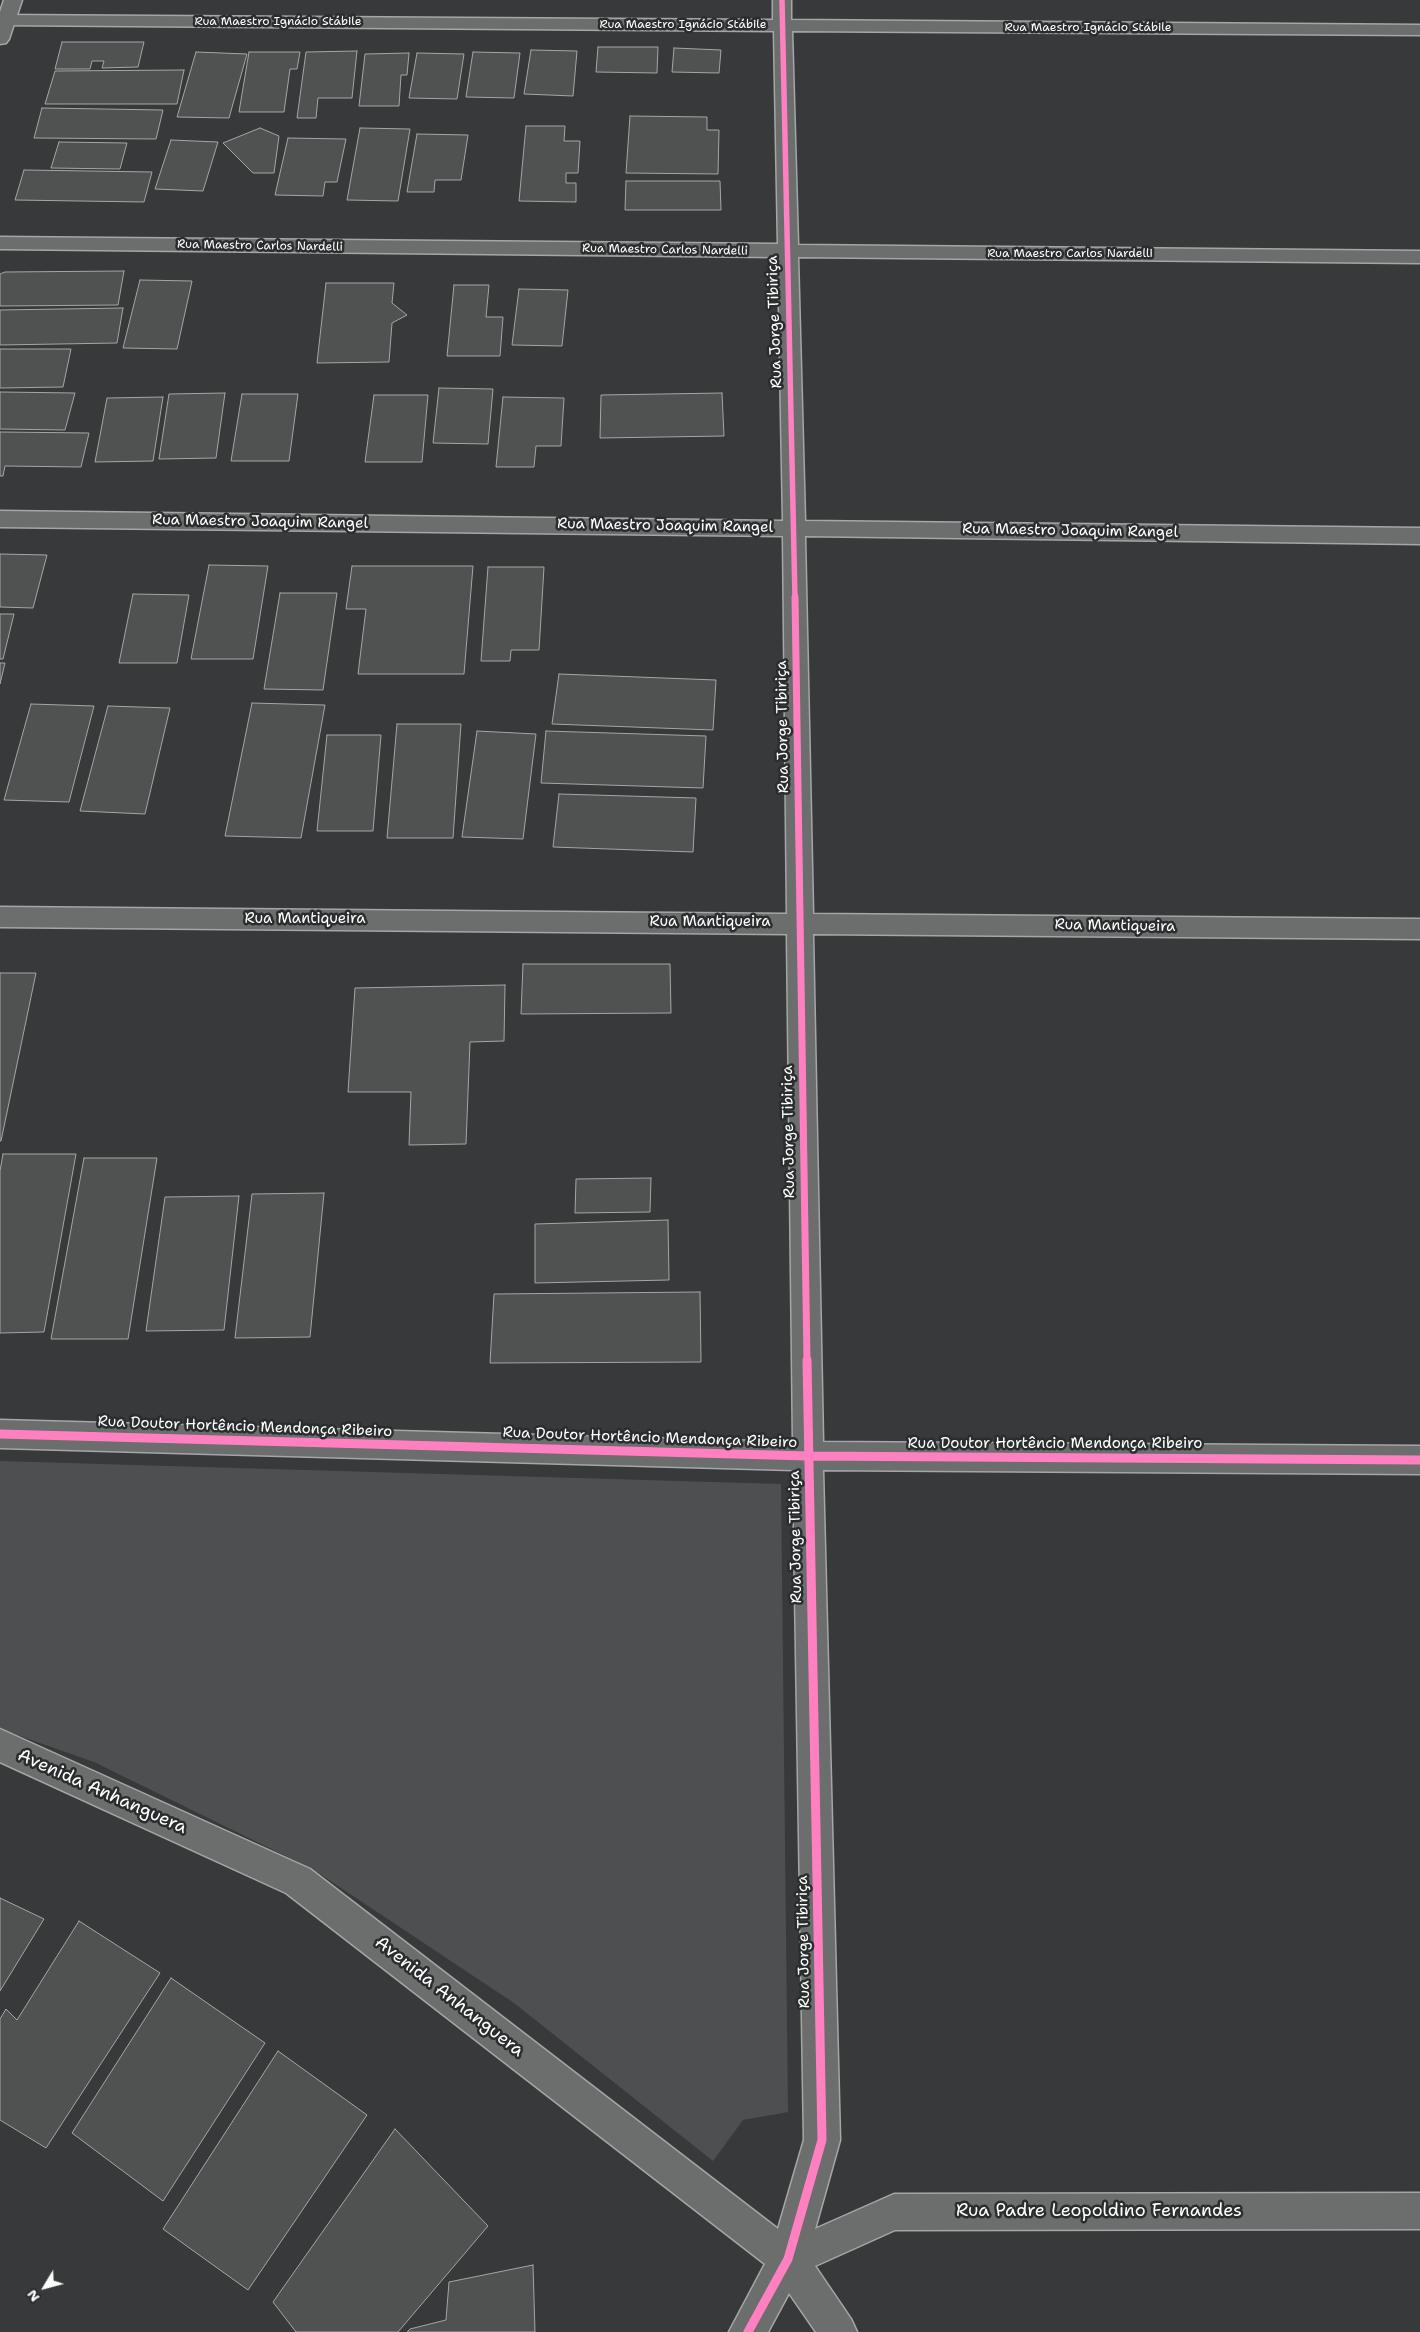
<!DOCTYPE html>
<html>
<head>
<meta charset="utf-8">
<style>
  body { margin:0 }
  #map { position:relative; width:1420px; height:2332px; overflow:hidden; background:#38393a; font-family:"Shantell Sans",sans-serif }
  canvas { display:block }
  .north { position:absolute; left:20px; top:2262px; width:50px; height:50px; -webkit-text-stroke:4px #2a2d2e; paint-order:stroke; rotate:233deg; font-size:14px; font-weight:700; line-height:20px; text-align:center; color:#fff }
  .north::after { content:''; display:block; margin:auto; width:18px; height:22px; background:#fff; clip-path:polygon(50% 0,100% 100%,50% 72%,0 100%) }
</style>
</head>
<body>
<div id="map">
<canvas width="1420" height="2332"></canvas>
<div class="north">N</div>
</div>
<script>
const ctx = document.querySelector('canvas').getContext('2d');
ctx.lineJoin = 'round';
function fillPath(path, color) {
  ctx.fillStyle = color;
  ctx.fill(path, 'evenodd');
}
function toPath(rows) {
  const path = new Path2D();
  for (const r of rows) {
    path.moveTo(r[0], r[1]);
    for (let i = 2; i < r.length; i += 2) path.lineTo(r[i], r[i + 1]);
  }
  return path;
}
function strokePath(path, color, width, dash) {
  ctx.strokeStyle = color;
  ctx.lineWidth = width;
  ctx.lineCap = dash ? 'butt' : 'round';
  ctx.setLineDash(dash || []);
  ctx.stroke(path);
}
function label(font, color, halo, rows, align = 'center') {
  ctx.font = font + ' "Shantell Sans",sans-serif';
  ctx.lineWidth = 5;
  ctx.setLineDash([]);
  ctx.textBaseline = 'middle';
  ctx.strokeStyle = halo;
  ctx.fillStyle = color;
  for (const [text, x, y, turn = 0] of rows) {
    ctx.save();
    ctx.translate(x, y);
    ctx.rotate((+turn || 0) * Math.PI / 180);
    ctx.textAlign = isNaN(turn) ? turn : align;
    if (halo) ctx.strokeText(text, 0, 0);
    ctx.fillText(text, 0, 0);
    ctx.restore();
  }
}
fillPath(toPath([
  [0,1461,781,1484,788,2112,743,2120,713,2161,514,2003,314,1870,94,1762,0,1729]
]), '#4d4f50');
const building = toPath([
  [62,42,144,42,138,67,102,68,104,61,92,61,90,69,55,69,62,42],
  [598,47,658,47,657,73,596,72,598,47],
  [674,48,721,50,719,73,672,72,674,48],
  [531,50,577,51,573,96,524,94,531,50],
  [357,51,352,98,318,98,316,118,297,118,306,52,357,51],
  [196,52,247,54,229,118,177,117,196,52],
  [249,52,300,52,297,69,290,69,284,112,239,112,249,52],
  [473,52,520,53,514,98,466,97,473,52],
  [409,53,407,75,401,75,399,106,359,106,365,54,409,53],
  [417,53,464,54,457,99,409,98,417,53],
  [184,70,177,104,45,104,55,71,184,70],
  [42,108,163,110,156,139,34,138,42,108],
  [630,116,707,117,707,130,719,130,718,174,626,173,630,116],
  [526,126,565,126,564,141,580,141,578,173,566,173,566,183,576,183,576,202,519,201,526,126],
  [260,128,279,136,274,173,253,173,223,143,260,128],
  [360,128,410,129,398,201,347,200,360,128],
  [417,134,468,135,461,180,435,180,434,192,407,192,417,134],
  [288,138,346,139,337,182,325,182,323,196,275,195,288,138],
  [171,140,218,142,203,191,155,189,171,140],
  [59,142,127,143,120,169,51,168,59,142],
  [24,170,152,172,144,202,15,200,24,170],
  [626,181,720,181,721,210,625,210,626,181],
  [124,271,118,305,0,306,0,274,5,272,124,271],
  [140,280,192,281,177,349,123,348,140,280],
  [326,283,394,283,392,303,407,315,392,323,389,362,317,363,326,283],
  [454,285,489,285,486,317,503,317,500,356,447,356,454,285],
  [519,289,568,290,562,346,512,345,519,289],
  [123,308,117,343,0,345,0,310,123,308],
  [0,349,71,349,63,387,0,388,0,349],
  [439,388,493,389,488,444,433,443,439,388],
  [0,392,75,393,65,430,0,429,0,392],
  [225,393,216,458,159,459,169,394,225,393],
  [722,393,724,436,600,438,601,395,722,393],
  [242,394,298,394,289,461,231,461,242,394],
  [374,395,428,395,422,462,365,462,374,395],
  [163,397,153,461,95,462,107,398,163,397],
  [503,397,564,398,561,446,536,446,534,467,496,467,503,397],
  [0,432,89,433,81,467,5,466,3,476,0,476,0,432],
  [0,554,47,555,33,608,0,607,0,554],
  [209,565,268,566,253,659,191,659,209,565],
  [352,566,473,566,464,674,358,674,366,609,346,609,352,566],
  [488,567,544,567,539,650,511,650,510,661,481,661,488,567],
  [280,593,337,593,323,690,264,689,280,593],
  [133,594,189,595,177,663,119,663,133,594],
  [0,614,14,614,3,659,0,659,0,614],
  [0,663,5,663,0,684,0,663],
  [559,674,716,680,713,730,552,724,559,674],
  [252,703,325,705,301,838,225,836,252,703],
  [31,704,94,706,69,802,4,800,31,704],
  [108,706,170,708,145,814,80,811,108,706],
  [397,724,461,724,453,838,387,838,397,724],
  [477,731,536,734,523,839,462,837,477,731],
  [546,731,706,736,703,788,541,783,546,731],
  [327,735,381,735,373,831,317,831,327,735],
  [559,794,696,798,693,852,553,847,559,794],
  [523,964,670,964,671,1013,521,1014,523,964],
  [0,973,36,973,1,1141,0,1141,0,973],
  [505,985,504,1041,470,1042,466,1144,409,1145,411,1092,348,1092,355,988,505,985],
  [3,1154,76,1154,44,1332,0,1333,0,1171,3,1154],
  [84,1158,157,1158,128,1339,51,1339,84,1158],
  [651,1178,650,1212,575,1213,576,1179,651,1178],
  [324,1193,310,1337,235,1338,252,1194,324,1193],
  [239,1196,224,1330,146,1331,165,1197,239,1196],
  [668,1220,669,1280,535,1283,535,1224,668,1220],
  [700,1292,701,1362,490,1363,494,1294,700,1292],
  [0,1898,44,1919,0,1991,0,1898],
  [79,1921,160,1973,46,2148,0,2120,0,2019,6,2009,17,2020,79,1921],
  [171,1978,265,2043,163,2201,72,2133,171,1978],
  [278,2051,367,2115,248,2290,163,2229,278,2051],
  [395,2129,488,2226,398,2332,296,2332,273,2302,395,2129],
  [533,2265,535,2332,407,2332,410,2329,446,2320,449,2282,533,2265]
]);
fillPath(building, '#505151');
strokePath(building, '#a5a6a6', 1);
const minor = toPath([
  [773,0,791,0,791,20,1420,25,1420,35,792,31,798,245,1420,251,1420,263,798,257,805,521,1420,528,1420,544,805,536,813,914,1420,919,1420,939,813,934,823,1442,1420,1446,1420,1474,823,1470,840,2140,815,2229,894,2194,1420,2193,1420,2229,895,2230,815,2266,851,2319,857,2332,816,2332,789,2293,768,2332,729,2332,765,2264,286,1893,0,1762,0,1729,310,1869,778,2229,804,2140,793,1470,0,1448,0,1420,793,1442,787,934,0,927,0,907,787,914,783,536,0,527,0,511,783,521,778,257,0,249,0,237,778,244,774,31,0,25,0,15,773,20,773,0]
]);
const secondary = toPath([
  [4,0,22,0,9,39,6,43,0,44,0,12,4,0]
]);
strokePath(minor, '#a5a6a6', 3);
strokePath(secondary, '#a5a6a6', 3);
fillPath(minor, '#6c6d6d');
fillPath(secondary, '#6c6d6d');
strokePath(toPath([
  [782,0,795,599]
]), '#ff80c0', 5.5);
strokePath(toPath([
  [795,597,807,1361]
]), '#ff80c0', 7);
strokePath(toPath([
  [0,1434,808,1456,1420,1460],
  [748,2332,788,2259,822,2140,807,1360]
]), '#ff80c0', 9);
label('12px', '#fff', '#2a2d2e', [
  ["Rua Maestro Ignácio Stábile",278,22],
  ["Rua Maestro Ignácio Stábile",683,25],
  ["Rua Maestro Ignácio Stábile",1088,28],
  ["Rua Maestro Carlos Nardelli",260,246,1],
  ["Rua Maestro Carlos Nardelli",665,250,1],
  ["Rua Maestro Carlos Nardelli",1070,254]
]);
label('15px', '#fff', '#2a2d2e', [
  ["Rua Jorge Tibiriça",775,322,-92],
  ["Rua Maestro Joaquim Rangel",260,522,1],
  ["Rua Maestro Joaquim Rangel",665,526,1],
  ["Rua Maestro Joaquim Rangel",1070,531,1],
  ["Rua Jorge Tibiriça",783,727,-91],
  ["Rua Mantiqueira",305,919],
  ["Rua Mantiqueira",710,922],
  ["Rua Mantiqueira",1115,926,1],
  ["Rua Jorge Tibiriça",789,1132,-91],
  ["Rua Doutor Hortêncio Mendonça Ribeiro",245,1427,2],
  ["Rua Doutor Hortêncio Mendonça Ribeiro",650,1438,2],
  ["Rua Doutor Hortêncio Mendonça Ribeiro",1055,1444],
  ["Rua Jorge Tibiriça",796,1537,-91],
  ["Rua Jorge Tibiriça",804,1942,-91]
]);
label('18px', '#fff', '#2a2d2e', [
  ["Avenida Anhanguera",102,1792,24],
  ["Avenida Anhanguera",449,1997,38],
  ["Rua Padre Leopoldino Fernandes",1099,2211]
]);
</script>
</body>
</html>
